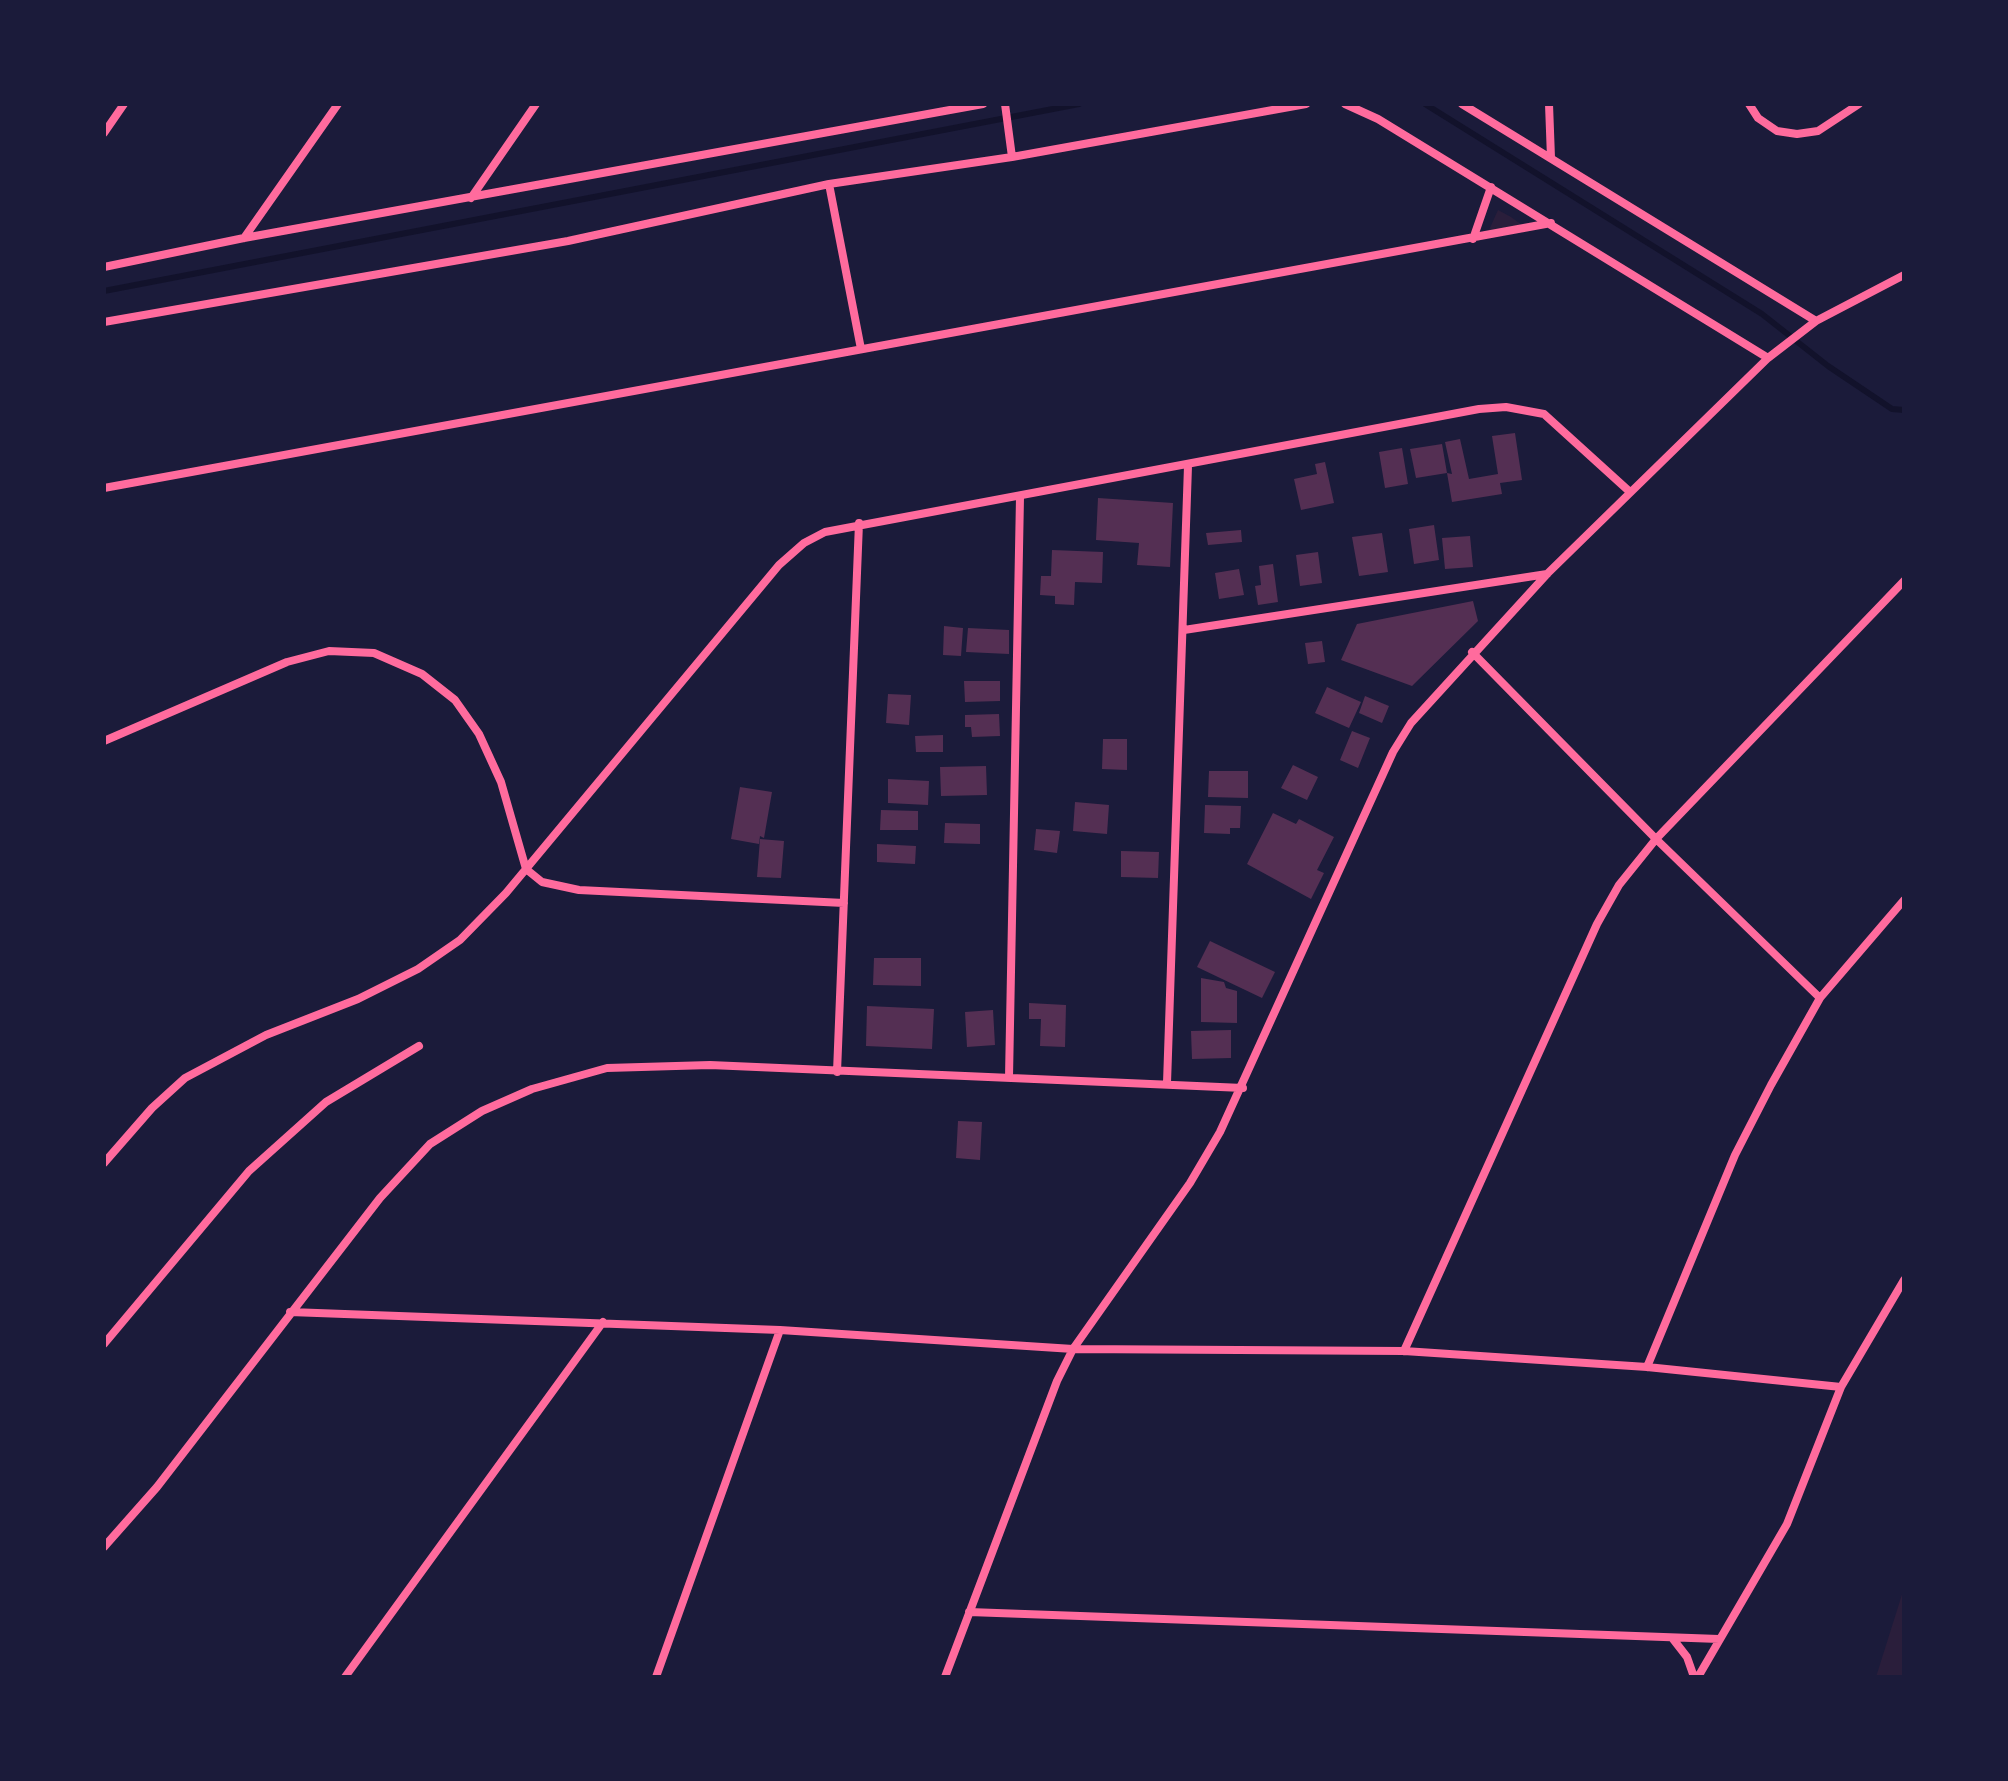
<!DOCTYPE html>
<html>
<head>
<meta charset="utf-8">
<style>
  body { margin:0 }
  #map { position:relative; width:2008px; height:1781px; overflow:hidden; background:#1b1b3a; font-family:"Exo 2",sans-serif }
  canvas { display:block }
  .frame { position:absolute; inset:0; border:106px solid #1b1b3a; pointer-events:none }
</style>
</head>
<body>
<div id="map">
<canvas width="2008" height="1781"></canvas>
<div class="frame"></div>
</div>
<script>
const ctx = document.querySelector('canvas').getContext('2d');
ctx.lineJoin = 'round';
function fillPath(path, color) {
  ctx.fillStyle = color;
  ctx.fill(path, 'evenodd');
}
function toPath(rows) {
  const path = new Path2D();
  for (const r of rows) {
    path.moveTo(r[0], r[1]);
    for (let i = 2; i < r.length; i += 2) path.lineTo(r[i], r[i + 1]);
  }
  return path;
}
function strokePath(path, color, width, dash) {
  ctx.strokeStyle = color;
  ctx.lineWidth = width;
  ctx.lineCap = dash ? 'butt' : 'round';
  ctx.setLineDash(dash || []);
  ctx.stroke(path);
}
fillPath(toPath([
  [1498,210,1511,217,1526,228,1489,230],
  [1904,1588,1904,1677,1876,1677]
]), '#2a1e3b');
strokePath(toPath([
  [1425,104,1762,314,1828,366,1892,409,1904,410],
  [104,291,1079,104]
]), '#12122b', 6);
fillPath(toPath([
  [1515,433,1522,480,1500,483,1502,494,1452,502,1447,473,1416,478,1410,449,1442,444,1447,473,1452,474,1445,442,1460,439,1469,479,1498,474,1492,436],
  [1402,448,1408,484,1385,488,1379,452],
  [1325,462,1334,503,1301,510,1294,479,1317,474,1315,464],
  [1098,498,1173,503,1170,567,1137,565,1139,543,1096,540],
  [1434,525,1439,560,1414,564,1409,529],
  [1241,530,1242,542,1208,545,1206,533],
  [1382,533,1388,572,1359,576,1352,537],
  [1470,536,1473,567,1445,569,1442,538],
  [1052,550,1103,552,1102,583,1075,582,1074,605,1055,604,1055,596,1040,595,1041,576,1051,576],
  [1318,552,1322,583,1300,586,1296,555],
  [1273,564,1278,602,1258,605,1255,586,1261,585,1259,566],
  [1239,569,1244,595,1219,599,1215,573],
  [1473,601,1478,621,1412,686,1341,660,1357,624],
  [944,626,963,628,961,656,943,655],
  [968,628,1009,630,1009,654,966,652],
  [1322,641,1325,662,1308,664,1305,643],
  [964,681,1000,681,1000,701,965,702],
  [1327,687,1361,702,1349,728,1315,713],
  [888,694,911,695,909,725,886,723],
  [1365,696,1389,706,1382,723,1359,713],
  [999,714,1000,736,972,737,971,727,965,727,965,715],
  [1352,731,1370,738,1358,768,1340,760],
  [943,735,943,752,916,752,915,736],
  [1103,739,1127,739,1127,770,1102,769],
  [1293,765,1318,777,1307,800,1281,788],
  [986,766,987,795,941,796,940,767],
  [1209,771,1248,771,1248,798,1208,797],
  [888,779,929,781,928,805,888,803],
  [740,787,772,792,764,838,760,836,759,844,731,839],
  [1075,802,1109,805,1107,834,1073,831],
  [1205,805,1241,806,1240,828,1230,828,1230,834,1204,833],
  [881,810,918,811,918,830,880,830],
  [1273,813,1296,824,1299,819,1334,837,1317,870,1324,873,1311,899,1247,864],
  [945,823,980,824,980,844,944,843],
  [1036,829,1060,831,1057,853,1034,850],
  [760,839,784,841,781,878,757,877],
  [877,844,916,846,915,864,877,862],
  [1121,851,1159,852,1158,878,1121,877],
  [1210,941,1275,972,1262,998,1197,967],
  [874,958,921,958,921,986,873,985],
  [1201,978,1224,982,1226,988,1237,991,1237,1023,1201,1022],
  [1029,1003,1066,1005,1065,1047,1040,1046,1041,1019,1029,1019],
  [867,1006,934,1009,932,1049,866,1046],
  [993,1010,995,1045,967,1047,965,1012],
  [1231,1030,1231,1058,1192,1059,1191,1031],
  [958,1121,982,1122,980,1160,956,1158]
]), '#542f53');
strokePath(toPath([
  [1005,104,1012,157],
  [1345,104,1378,119,1768,358],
  [1462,104,1816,321],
  [1549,104,1551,158],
  [1749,104,1758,118,1777,131,1797,134,1818,131,1859,104],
  [104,133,124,104],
  [829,184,861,349],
  [471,198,536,104],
  [244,238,338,104],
  [1473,239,1491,187],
  [104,267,244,238,983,104],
  [104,322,568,241,829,184,1012,157,1306,104],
  [104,488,1551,223],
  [1184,630,1547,574],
  [1472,652,1656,839,1820,998],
  [104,741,287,662,329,651,374,653,422,674,455,700,479,734,501,782,526,869],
  [526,869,542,882,579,890,844,903],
  [837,1072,859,523],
  [1009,1077,1020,497],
  [1167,1083,1188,466],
  [104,1163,152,1108,185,1078,266,1035,358,999,418,969,460,940,506,893,779,565,804,543,825,532,1479,409,1506,407,1544,414,1630,492],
  [290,1312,780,1330,1073,1349,1404,1351,1647,1367,1841,1387],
  [104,1344,249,1171,326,1102,419,1046],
  [1404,1351,1597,924,1619,885,1656,839,1904,581],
  [1647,1367,1735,1155,1771,1085,1820,998,1904,900],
  [104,1547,157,1487,380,1198,430,1144,482,1111,532,1089,607,1068,710,1065,1243,1088],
  [969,1612,1719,1639],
  [1673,1639,1687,1657,1694,1677],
  [345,1677,603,1322],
  [656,1677,780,1330],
  [945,1677,1057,1381,1073,1349,1190,1183,1220,1132,1393,752,1411,723,1547,574,1768,358,1816,321,1904,275],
  [1698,1677,1787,1524,1841,1387,1904,1280]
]), '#ff6b9d', 8);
</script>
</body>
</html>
